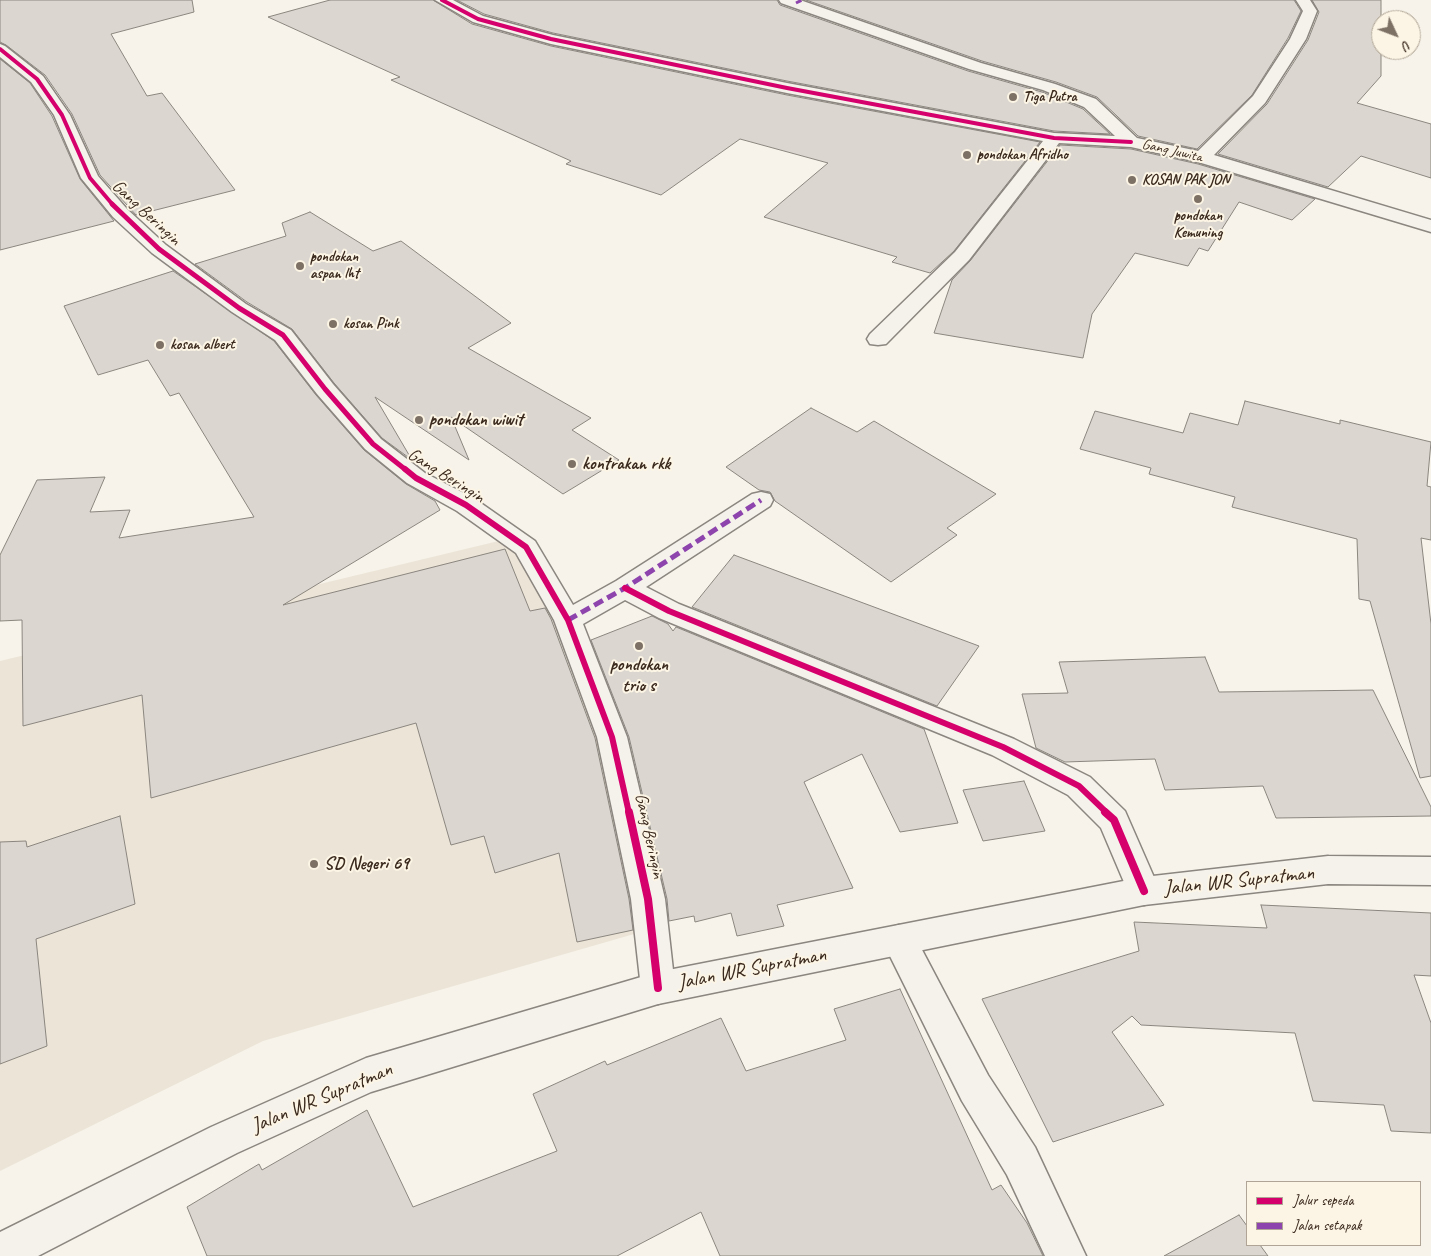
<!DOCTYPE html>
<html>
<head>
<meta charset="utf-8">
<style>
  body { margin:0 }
  #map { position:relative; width:1431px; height:1256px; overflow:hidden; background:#f7f3ea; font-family:Caveat,sans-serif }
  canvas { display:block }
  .legend { position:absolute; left:1246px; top:1181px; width:175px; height:65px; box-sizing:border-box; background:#fcf5e5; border:1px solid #afa495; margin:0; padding:6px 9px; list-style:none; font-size:15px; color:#3b2a1e }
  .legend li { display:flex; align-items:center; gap:10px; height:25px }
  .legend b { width:25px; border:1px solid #afa495 }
  .north { position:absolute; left:1371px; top:10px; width:50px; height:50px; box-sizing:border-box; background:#fcf5e5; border:1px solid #afa495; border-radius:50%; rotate:133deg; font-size:14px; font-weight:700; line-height:20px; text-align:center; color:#3b2a1e }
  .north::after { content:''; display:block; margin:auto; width:18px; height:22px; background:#7d7065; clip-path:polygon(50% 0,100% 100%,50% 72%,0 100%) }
</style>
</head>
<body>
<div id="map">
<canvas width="1431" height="1256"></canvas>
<ul class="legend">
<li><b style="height:6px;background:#d6006c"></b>Jalur sepeda</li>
<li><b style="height:6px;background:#8e44ad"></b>Jalan setapak</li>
</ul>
<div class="north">U</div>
</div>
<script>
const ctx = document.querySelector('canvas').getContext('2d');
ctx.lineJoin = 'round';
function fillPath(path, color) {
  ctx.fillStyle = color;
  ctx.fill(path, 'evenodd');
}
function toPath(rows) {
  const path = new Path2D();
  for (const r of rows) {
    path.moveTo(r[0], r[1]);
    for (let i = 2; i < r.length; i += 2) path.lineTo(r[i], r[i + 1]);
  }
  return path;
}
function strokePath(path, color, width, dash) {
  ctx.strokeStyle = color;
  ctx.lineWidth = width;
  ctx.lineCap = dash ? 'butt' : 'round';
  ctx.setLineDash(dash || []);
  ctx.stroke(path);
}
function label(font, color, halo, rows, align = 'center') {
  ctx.font = font + ' Caveat,sans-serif';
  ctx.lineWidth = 4;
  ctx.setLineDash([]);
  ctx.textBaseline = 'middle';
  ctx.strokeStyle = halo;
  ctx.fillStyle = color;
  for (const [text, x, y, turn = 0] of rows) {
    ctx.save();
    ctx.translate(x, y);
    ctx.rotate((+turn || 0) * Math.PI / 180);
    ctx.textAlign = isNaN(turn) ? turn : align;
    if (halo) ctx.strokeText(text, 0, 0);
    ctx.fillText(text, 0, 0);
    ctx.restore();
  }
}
fillPath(toPath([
  [507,539,544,594,605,731,641,932,263,1041,0,1171,0,661]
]), '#ebe4d7');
const building = toPath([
  [0,0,192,0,194,12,111,34,147,96,162,93,235,190,136,215,100,175,72,114,45,75,6,45,0,42,0,0],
  [330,0,433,0,472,24,551,46,787,95,1040,142,954,251,930,273,892,262,897,257,764,217,828,163,740,139,661,195,566,164,571,161,391,80,400,77,268,17,330,0],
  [457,0,777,0,780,5,968,71,1042,92,1083,109,1110,134,1054,131,787,81,553,33,484,14,457,0],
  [806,0,1294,0,1301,11,1288,38,1252,95,1197,149,1138,136,1097,97,1056,82,982,61,806,0],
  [1312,0,1381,0,1381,76,1357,103,1431,124,1431,178,1361,156,1328,187,1218,154,1267,104,1308,40,1319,12,1312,0],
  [0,59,30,83,52,116,80,179,114,221,0,250,0,59],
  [1060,145,1131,149,1198,164,1315,199,1292,220,1239,202,1208,251,1199,248,1188,266,1135,253,1092,314,1083,358,934,333,952,280,970,261,1060,145],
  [310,212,373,251,401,241,511,323,468,348,591,418,572,430,619,460,563,494,451,417,469,460,375,397,412,460,382,438,334,383,292,329,247,302,195,264,286,236,282,223,310,212],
  [173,271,274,341,316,395,364,450,406,484,435,501,440,510,283,605,505,549,530,611,545,608,551,619,595,738,629,899,633,930,577,942,559,853,495,873,484,836,451,845,416,723,151,798,142,695,23,726,22,620,0,621,0,555,37,480,105,477,90,512,130,510,119,538,254,517,179,393,170,396,148,360,98,375,64,306,173,271],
  [1245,401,1340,424,1340,420,1431,442,1427,486,1431,487,1431,540,1421,538,1431,624,1431,776,1420,778,1370,601,1359,599,1357,539,1232,507,1235,497,1149,474,1151,468,1080,449,1095,411,1183,433,1190,413,1238,425,1245,401],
  [811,408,857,432,874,421,996,494,947,528,957,535,891,582,775,501,770,492,759,490,726,467,811,408],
  [734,555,979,646,937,706,692,607,734,555],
  [652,616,668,624,673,631,676,627,924,729,958,823,900,832,862,754,804,782,853,888,777,905,784,926,737,936,731,913,695,922,694,916,669,921,667,899,629,737,591,640,652,616],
  [1205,657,1219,692,1373,690,1431,807,1431,816,1276,818,1263,786,1165,790,1155,759,1065,762,1036,748,1022,694,1068,693,1059,662,1205,657],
  [1024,781,1045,831,983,841,963,790,1024,781],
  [120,816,135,904,36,939,47,1046,0,1064,0,842,26,841,27,847,120,816],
  [1261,905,1431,913,1431,976,1414,975,1431,1023,1431,1133,1391,1131,1384,1105,1313,1101,1295,1033,1141,1025,1132,1016,1112,1032,1164,1105,1053,1142,982,999,1139,951,1134,922,1267,928,1261,905],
  [900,989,992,1190,1001,1185,1027,1223,1043,1256,720,1256,701,1212,617,1256,207,1256,187,1207,259,1164,262,1170,367,1110,413,1207,557,1151,533,1094,605,1061,607,1065,721,1018,746,1071,846,1040,834,1009,900,989],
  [1239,1215,1247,1226,1247,1245,1260,1245,1268,1256,1164,1256,1239,1215]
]);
fillPath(building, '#dbd7d0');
strokePath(building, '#8b867f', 1);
const minor = toPath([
  [435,0,453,0,483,16,553,35,787,83,1054,133,1115,136,1084,107,1043,90,969,69,781,3,779,0,800,0,981,63,1055,84,1096,99,1137,138,1198,151,1253,96,1290,39,1303,11,1296,0,1310,0,1317,11,1306,39,1265,103,1214,155,1431,220,1431,232,1198,162,1131,147,1059,143,969,260,886,344,878,345,870,344,867,339,870,334,955,252,1043,141,787,93,551,44,473,22,435,0],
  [0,44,5,46,43,76,70,115,98,176,127,209,166,245,246,304,291,330,333,384,381,439,425,473,475,499,535,541,573,605,616,581,752,494,761,492,770,494,773,500,770,506,646,587,679,604,1014,739,1090,777,1125,811,1160,891,1156,901,1144,905,1132,901,1101,828,1068,795,992,755,659,618,625,600,583,624,627,737,665,899,675,988,670,999,658,1004,646,999,641,988,631,899,597,737,554,620,516,553,457,511,407,483,365,449,317,394,275,340,232,312,152,253,113,217,81,178,54,115,31,82,0,57,0,44],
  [899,925,911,929,988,1075,1035,1147,1086,1256,1045,1256,1007,1175,962,1101,882,940,887,929,899,925]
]);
const highway = toPath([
  [1328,856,1431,857,1431,885,1328,884,1144,905,658,1004,371,1092,237,1153,38,1256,0,1256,0,1232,211,1127,366,1058,658,972,1144,877,1328,856]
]);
strokePath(minor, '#8b867f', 3);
strokePath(highway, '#8b867f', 3);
fillPath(minor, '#f5f2ec');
fillPath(highway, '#f5f2ec');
strokePath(toPath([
  [796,3,802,0]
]), '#8e44ad', 3, [6, 3]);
strokePath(toPath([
  [568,620,625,588,761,500]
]), '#8e44ad', 5, [10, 5]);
strokePath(toPath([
  [442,0,478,19,551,39,787,88,1054,138,1131,142],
  [0,49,37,79,62,115,90,178,113,205]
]), '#d6006c', 4);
strokePath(toPath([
  [112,204,159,249,239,308,283,335,325,389,373,444,406,470]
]), '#d6006c', 5);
strokePath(toPath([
  [405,469,416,478,466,505,526,547,568,620,612,737,629,813],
  [625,588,669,611,1003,747,1079,786,1107,813]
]), '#d6006c', 6);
strokePath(toPath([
  [629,812,648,899,658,988],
  [1105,812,1114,820,1144,891]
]), '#d6006c', 8);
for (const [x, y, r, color] of [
  [1013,97,5,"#7d7065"],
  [967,155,5,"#7d7065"],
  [1132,180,5,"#7d7065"],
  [1198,199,5,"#7d7065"],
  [300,266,5,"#7d7065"],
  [333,324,5,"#7d7065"],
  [160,345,5,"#7d7065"],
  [419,420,5,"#7d7065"],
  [572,464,5,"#7d7065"],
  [639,646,5,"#7d7065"],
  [314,864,5,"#7d7065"]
]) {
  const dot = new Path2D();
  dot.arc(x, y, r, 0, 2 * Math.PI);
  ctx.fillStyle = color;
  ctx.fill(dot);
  strokePath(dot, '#fcf5e5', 2);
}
label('bold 15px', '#3b2a1e', '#fcf5e5', [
  ["Tiga Putra",1023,97],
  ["pondokan Afridho",977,155],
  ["KOSAN PAK JON",1142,180],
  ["pondokan",1198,216,"center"],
  ["Kemuning",1198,233,"center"],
  ["pondokan",310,257],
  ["aspan lht",310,274],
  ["kosan Pink",343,324],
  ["kosan albert",170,345]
], 'left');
label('15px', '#3b2a1e', '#fcf5e5', [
  ["Gang Juwita",1172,151,13]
]);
label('18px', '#3b2a1e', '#fcf5e5', [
  ["Gang Beringin",146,213,43],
  ["Gang Beringin",446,476,32],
  ["Gang Beringin",649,836,78]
]);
label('bold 18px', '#3b2a1e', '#fcf5e5', [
  ["pondokan wiwit",429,420],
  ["kontrakan rkk",582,464],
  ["pondokan",639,665,"center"],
  ["trio s",639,686,"center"],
  ["SD Negeri 69",324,864]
], 'left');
label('21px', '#3b2a1e', '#fcf5e5', [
  ["Jalan WR Supratman",1239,881,-6],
  ["Jalan WR Supratman",752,969,-11],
  ["Jalan WR Supratman",322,1098,-23]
]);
</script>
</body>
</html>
